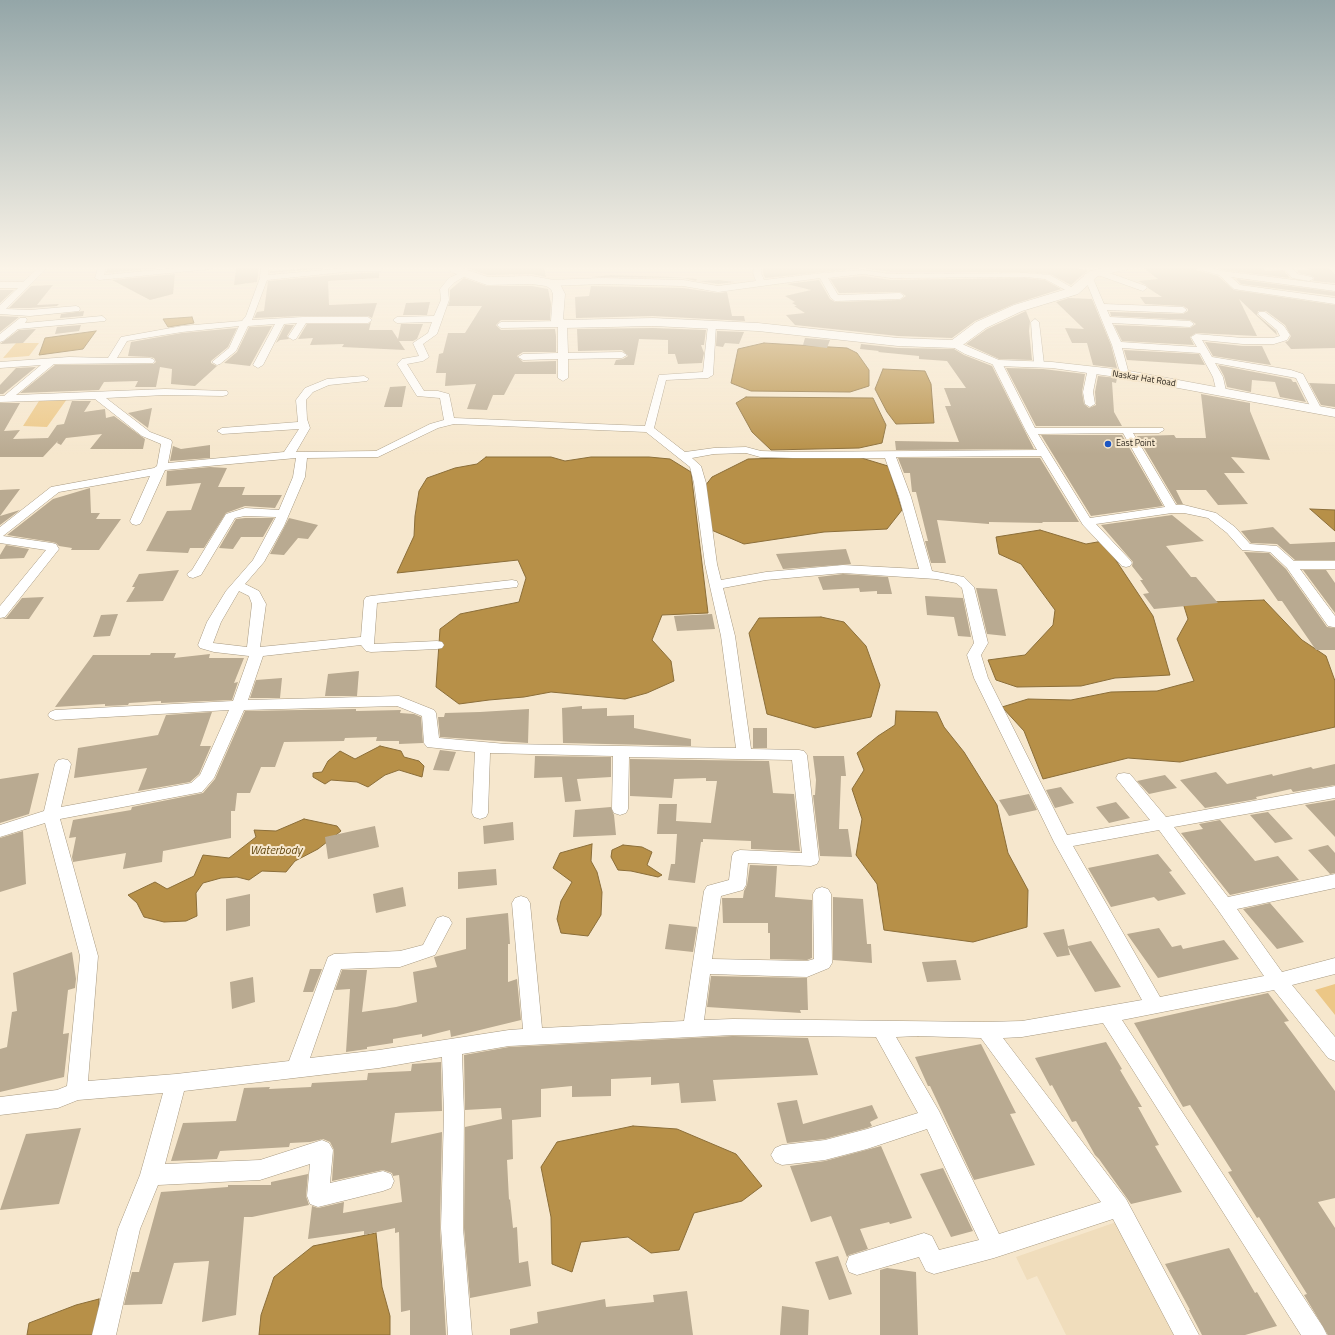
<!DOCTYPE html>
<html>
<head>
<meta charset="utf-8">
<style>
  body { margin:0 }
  canvas { display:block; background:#f6e7cd }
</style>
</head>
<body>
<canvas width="1335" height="1335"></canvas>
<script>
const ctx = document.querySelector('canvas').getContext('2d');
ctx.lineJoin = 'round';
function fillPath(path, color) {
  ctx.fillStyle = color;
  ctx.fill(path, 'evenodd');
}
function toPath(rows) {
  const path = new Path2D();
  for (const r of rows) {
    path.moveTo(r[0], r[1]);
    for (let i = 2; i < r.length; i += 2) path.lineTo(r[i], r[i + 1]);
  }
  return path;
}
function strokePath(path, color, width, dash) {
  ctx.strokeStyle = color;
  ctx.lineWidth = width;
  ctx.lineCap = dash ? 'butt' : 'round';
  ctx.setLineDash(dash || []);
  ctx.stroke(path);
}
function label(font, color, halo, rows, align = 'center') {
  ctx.font = font + ' "Titillium Web",sans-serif';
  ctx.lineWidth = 4;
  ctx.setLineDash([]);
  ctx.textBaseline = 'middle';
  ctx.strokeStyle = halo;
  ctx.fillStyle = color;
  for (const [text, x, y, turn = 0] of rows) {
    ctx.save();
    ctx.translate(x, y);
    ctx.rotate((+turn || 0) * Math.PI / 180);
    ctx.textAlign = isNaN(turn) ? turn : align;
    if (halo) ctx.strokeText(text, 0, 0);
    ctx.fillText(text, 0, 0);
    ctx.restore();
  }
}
fillPath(toPath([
  [1122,1220,1185,1335,1066,1335,1037,1276,1027,1280,1016,1257]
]), '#f0ddbc');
fillPath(toPath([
  [16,343,39,343,29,356,3,358],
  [67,399,47,427,23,426,39,401],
  [1335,984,1335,1015,1315,990]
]), '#ecc786');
const water = toPath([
  [192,317,194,323,168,327,163,319,192,317],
  [96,331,83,349,39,355,45,338,96,331],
  [764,343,847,348,857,353,869,370,869,386,850,392,751,391,731,383,738,349,764,343],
  [883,369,925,371,931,384,934,423,896,424,887,412,875,389,883,369],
  [746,397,873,398,886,425,882,443,859,448,771,450,752,432,736,403,746,397],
  [855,456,888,466,902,510,887,529,824,532,744,544,709,529,705,486,712,477,748,459,855,456],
  [486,457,551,457,565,461,591,457,649,457,670,459,691,472,708,613,662,615,652,640,671,661,674,681,647,693,625,699,551,692,524,697,489,700,459,704,436,687,440,629,460,614,519,602,526,578,518,560,397,573,414,536,415,516,419,491,427,478,455,468,477,464,486,457],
  [1310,509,1335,510,1335,531,1310,509],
  [1040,530,1086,544,1103,541,1153,616,1170,675,1115,678,1081,686,1017,687,996,680,988,660,1025,655,1053,625,1055,610,1021,564,999,554,996,537,1040,530],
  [1264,600,1302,640,1326,656,1335,681,1335,727,1180,762,1128,758,1043,779,1024,731,1002,707,1028,699,1071,700,1111,692,1157,691,1194,681,1177,639,1188,619,1183,603,1264,600],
  [821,617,844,622,866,646,880,685,871,717,815,728,767,714,749,633,759,618,821,617],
  [896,711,937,712,944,727,964,752,997,805,1008,853,1028,890,1027,927,973,942,884,930,877,884,856,855,862,819,852,789,864,770,857,753,878,736,895,725,896,711],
  [380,746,401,751,404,757,419,761,424,766,422,777,399,770,385,775,368,787,357,782,331,780,325,784,313,777,313,773,322,772,328,761,340,751,355,759,380,746],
  [304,819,337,826,341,831,318,849,295,861,286,872,262,871,249,880,237,877,221,878,203,883,196,893,197,916,186,921,164,922,144,917,137,903,128,895,155,882,167,889,194,876,203,855,229,858,256,837,254,830,276,831,304,819],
  [592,844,591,861,597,872,602,892,601,915,588,936,561,933,557,919,561,901,572,882,553,868,560,853,592,844],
  [623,845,642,847,652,852,647,865,662,875,658,877,631,871,618,870,611,857,612,850,623,845],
  [633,1126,677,1129,736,1154,762,1186,742,1201,694,1213,679,1250,651,1253,628,1237,581,1242,572,1272,552,1264,551,1217,541,1167,557,1142,633,1126],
  [376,1233,382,1287,390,1316,390,1335,259,1335,261,1315,274,1277,313,1246,376,1233],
  [99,1299,98,1325,92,1335,27,1335,29,1323,76,1305,99,1299]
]);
fillPath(water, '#b79048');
strokePath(water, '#8b6e39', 1);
fillPath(toPath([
  [107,267,171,267,106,273],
  [236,267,259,267,257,282,234,285],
  [300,267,339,267,270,273,270,271,300,269],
  [467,267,544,267,546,277,532,274,488,275,466,268],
  [763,267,1030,268,1029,267,1070,267,1088,270,1071,285,1050,274,1026,272,891,272,863,268,765,278,763,273],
  [1142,267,1195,267,1197,270,1218,276,1234,290,1335,305,1335,348,1291,349,1285,342,1288,341,1291,336,1285,325,1266,311,1258,311,1257,315,1276,331,1277,335,1239,299,1257,336,1196,333,1190,337,1194,345,1122,341,1114,325,1190,328,1196,324,1190,320,1111,316,1110,312,1183,314,1188,311,1188,309,1183,306,1145,304,1140,297,1162,297,1148,288,1146,285,1138,281,1158,279],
  [1214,267,1262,267,1266,271,1283,270,1290,278,1222,270],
  [1305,267,1327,267,1335,274,1335,283,1313,281,1314,278,1312,276,1299,273,1297,270,1309,270],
  [379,272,379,278,328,281,329,305,377,303,372,318,368,316,303,316,254,318,257,312,264,311,268,281,345,274],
  [175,274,173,294,150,300,112,280],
  [610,275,673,277,697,279,696,281,683,278,592,277],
  [863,276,891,280,1026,278,1045,280,1061,289,1014,304,975,321,952,338,898,336,795,325,786,315,805,313,794,306,797,306,792,303,795,302,785,296,811,290,787,284,819,280,830,299,835,302,900,300,906,296,900,292,839,293,830,279],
  [464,278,487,286,532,286,548,289,551,304,550,320,501,320,496,325,501,330,555,329,556,336,556,352,523,352,517,356,523,362,556,361,556,374,515,374,504,395,493,395,487,410,467,409,476,384,445,386,446,373,436,373,439,354,443,353,448,333,465,333,482,306,448,306,450,300,450,290],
  [1236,279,1335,292,1335,296,1241,284],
  [719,280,735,282,718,284,699,281],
  [53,285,37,305,59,304,57,306,30,308,9,308,31,286],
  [591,286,683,288,718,293,727,292,732,316,744,316,745,321,653,316,576,318,575,297,589,296],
  [0,290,14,290,0,303],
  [1069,298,1092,299,1111,345,1117,368,1093,365,1087,343,1072,343,1065,328,1084,329,1056,302],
  [430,302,427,315,403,315,406,303],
  [84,311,83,316,60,318,61,314],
  [1026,311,1030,321,1029,331,1032,360,999,359,966,344,987,329],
  [0,316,19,317,0,332],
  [371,322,369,330,392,330,398,339,401,324,423,324,417,339,413,341,399,341,405,350,342,347,344,344,310,345,313,338,298,339,307,324,368,324],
  [81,325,79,331,55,334,57,327],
  [285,325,294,325,287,336,289,339,280,340,276,343],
  [272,326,250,366,224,363,237,352,249,327],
  [237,328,228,347,211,361,211,363,217,366,195,386,171,384,172,369,160,367,156,387,135,387,138,381,104,382,99,390,20,393,55,365,153,364,156,362,154,358,150,357,128,356,131,342,182,333],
  [653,328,706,330,704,345,701,345,704,353,702,363,678,364,675,354,668,354,668,340,639,339,634,365,614,365,616,360,623,359,628,356,622,350,578,351,577,329],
  [36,329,23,343,0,344,19,330],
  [717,331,744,332,739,344,725,343,723,347,716,346],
  [805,338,830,340,827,348,803,345],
  [1205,342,1243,346,1262,346,1271,365,1213,356],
  [861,344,898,348,954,349,964,355,992,366,1034,449,896,450,895,441,959,442,945,406,951,406,944,388,966,388,947,361,919,359,919,356,878,352,879,351,860,349],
  [1124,350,1199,354,1205,365,1127,360],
  [1218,365,1291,379,1293,382,1296,382,1306,402,1280,397,1275,382,1252,380,1251,392,1227,387,1224,376],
  [36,367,3,394,0,394,0,385,16,368],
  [1006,368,1043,369,1085,374,1082,392,1084,404,1089,408,1096,405,1095,392,1098,376,1117,378,1116,383,1112,382,1114,412,1122,426,1036,426],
  [1309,383,1335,384,1335,407,1321,405],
  [406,386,402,407,384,407,390,387],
  [1201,394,1250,403,1250,411,1270,460,1231,457,1245,473,1224,473,1248,504,1218,505,1206,490,1176,490,1183,504,1177,504,1137,436,1174,435,1176,438,1206,438],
  [72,401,91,401,84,412,105,409,106,418,114,416,145,439,143,449,90,449,102,434,66,438,61,445,57,443,58,441,43,457,0,457,0,403,20,403,4,431,20,430,13,439,48,438,57,425,64,424],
  [152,408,148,428,128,413],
  [1041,435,1122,435,1163,506,1091,516],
  [210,445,210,458,170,461,173,446,181,449],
  [898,458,1040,458,1079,522,1042,522,1043,523,989,522,989,524,937,520,946,563,931,563,926,545,925,541,928,541,916,492,912,492,910,473,904,473],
  [210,467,227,468,218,487,245,487,242,495,282,495,275,508,245,506,226,513,204,548,190,548,188,553,146,551,167,511,191,510,201,483,166,486,167,471],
  [90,488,91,513,100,513,96,519,121,519,99,550,71,550,72,548,59,546,56,543,52,542,7,535,53,499],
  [20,489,0,516,20,510,0,525,0,490],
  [1172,515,1204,541,1166,546,1191,577,1196,577,1218,603,1154,609,1143,594,1149,593,1140,580,1143,580,1132,566,1133,562,1101,525],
  [245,518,274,518,263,537,241,537,233,549,219,548,236,519],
  [289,518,318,525,308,539,298,538,284,555,270,554],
  [1273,527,1290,544,1335,542,1335,560,1295,560,1277,544,1251,543,1241,531],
  [6,545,29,549,24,558,0,559,0,555],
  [846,549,851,564,783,569,776,554],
  [1244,552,1269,553,1286,569,1327,627,1335,628,1335,650,1316,650,1282,601,1278,601],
  [179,570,163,601,126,602,135,587,132,587,139,574],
  [1303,570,1326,570,1335,583,1335,613],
  [843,574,888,577,892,594,877,594,877,591,860,592,859,588,823,590,818,577],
  [976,588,997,589,1006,636,987,634],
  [925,596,963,598,971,637,958,636,954,617,927,615],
  [44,597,29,619,2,619,6,618,22,598],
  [118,614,110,636,93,637,101,615],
  [712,614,715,629,677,631,674,616],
  [151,653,176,653,174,658,210,654,209,658,244,658,234,683,238,682,232,700,161,703,161,701,129,703,128,705,105,706,105,704,55,707,93,655,150,655],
  [359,671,357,696,325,696,328,674],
  [282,678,280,698,250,698,256,680],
  [582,706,582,709,607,708,607,716,634,715,634,728,691,739,691,746,563,743,562,708],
  [356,709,356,711,401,710,400,713,414,714,421,717,423,743,399,744,399,741,376,741,377,737,345,738,344,741,284,742,275,767,261,767,250,793,237,793,235,811,231,811,231,838,163,851,162,862,123,869,126,853,73,862,72,857,76,837,69,838,73,820,131,810,132,807,203,793,215,779,245,711],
  [529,709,528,743,440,737,438,717,444,717,445,713,480,712],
  [212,712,200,746,211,746,199,774,190,782,138,791,147,768,74,778,78,748,158,735,166,715],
  [753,728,767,728,767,748,753,748],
  [440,750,456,752,449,771,433,770],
  [535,756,611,757,611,777,577,779,581,801,565,802,562,777,534,778],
  [813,756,844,756,846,776,841,776,839,829,848,829,852,857,820,856,813,795,815,795,816,780],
  [630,759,769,761,773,793,794,794,800,851,751,849,751,841,703,839,703,842,701,842,695,883,668,880,671,864,675,864,677,834,657,834,659,804,677,804,676,821,711,823,717,781,706,781,706,778,674,779,672,798,630,796],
  [1335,764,1335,785,1293,792,1291,789,1256,797,1257,799,1205,808,1180,780,1216,772,1227,784,1272,774,1273,776,1311,767,1313,769],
  [39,773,29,814,0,823,0,779],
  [1165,775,1177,788,1149,794,1137,781],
  [1061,787,1074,803,1055,808,1046,790],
  [1029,794,1037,810,1009,816,999,800],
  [1335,800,1335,837,1305,805],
  [1116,802,1130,818,1109,823,1096,807],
  [611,807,614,815,616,835,573,837,575,810],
  [1268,812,1293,839,1275,843,1250,815],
  [1220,820,1255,861,1278,856,1299,880,1230,895,1181,833,1203,829,1199,824],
  [513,822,514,840,484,844,483,826],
  [375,826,379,847,328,859,325,837],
  [23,831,26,884,0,892,0,838],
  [1328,845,1335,853,1335,873,1330,874,1308,850],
  [1158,854,1172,871,1169,872,1186,894,1158,901,1154,897,1111,907,1088,868],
  [750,865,777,866,775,897,812,900,812,958,807,960,770,959,770,933,768,933,768,923,723,923,722,898,743,898,744,891,747,885],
  [496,869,497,885,458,889,458,872],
  [403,887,406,906,376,913,373,894],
  [250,894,250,926,226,931,226,899],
  [833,897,863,899,867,944,871,944,872,963,833,960],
  [1270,903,1304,942,1277,949,1243,909],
  [508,913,510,944,508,944,508,982,517,979,521,1020,451,1037,450,1030,422,1037,422,1034,393,1039,393,1043,367,1047,367,1049,346,1052,350,989,335,990,342,970,367,970,362,1012,396,1007,417,1002,413,972,437,967,434,957,466,949,466,918],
  [669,924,697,927,693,952,665,949],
  [1159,928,1172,947,1181,945,1183,949,1224,940,1239,959,1158,978,1127,934],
  [1064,929,1068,946,1091,941,1121,987,1095,992,1068,947,1070,955,1057,957,1043,933],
  [72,952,76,979,75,988,68,990,63,1034,69,1033,64,1077,0,1092,0,1049,7,1047,12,1012,17,1011,13,973],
  [956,960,961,980,927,982,922,962],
  [310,969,322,969,313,992,303,992],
  [711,976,807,978,808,1010,800,1010,801,1013,707,1007],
  [253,977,255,1002,232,1009,230,982],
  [1268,993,1289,1021,1284,1022,1335,1091,1335,1198,1318,1202,1335,1228,1335,1335,1328,1335,1304,1295,1307,1294,1259,1217,1257,1218,1228,1172,1232,1171,1190,1105,1183,1107,1134,1023],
  [733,1036,808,1038,818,1075,713,1080,716,1101,681,1103,679,1083,651,1085,651,1077,611,1079,611,1096,572,1097,572,1086,541,1089,541,1117,512,1120,513,1159,507,1160,509,1200,510,1199,513,1228,517,1227,519,1263,528,1261,531,1286,470,1298,464,1228,465,1127,502,1119,501,1108,465,1110,464,1055,509,1047],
  [1106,1042,1122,1069,1120,1070,1142,1107,1138,1107,1159,1145,1155,1146,1182,1192,1131,1204,1099,1159,1095,1155,1076,1121,1072,1122,1052,1085,1050,1086,1035,1058],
  [981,1044,1016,1113,1010,1114,1035,1165,974,1180,930,1086,928,1086,915,1057],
  [441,1062,442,1111,395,1113,391,1143,442,1132,440,1228,446,1335,410,1335,410,1310,401,1312,399,1232,395,1233,395,1228,364,1235,364,1231,308,1239,312,1206,318,1208,344,1202,343,1213,402,1202,399,1175,393,1176,392,1173,383,1170,332,1181,334,1150,330,1142,323,1139,310,1142,290,1143,289,1147,220,1151,217,1159,171,1161,183,1123,236,1121,244,1088,270,1087,269,1089,311,1087,312,1083,367,1080,368,1073,411,1071,412,1064],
  [797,1100,803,1124,872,1105,878,1118,870,1122,872,1126,867,1128,825,1139,787,1143,777,1103],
  [81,1128,59,1204,0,1210,26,1134],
  [881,1146,912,1218,890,1224,889,1222,860,1229,868,1249,849,1255,847,1257,831,1216,811,1222,790,1166,825,1161],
  [943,1168,973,1231,951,1237,920,1174],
  [308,1174,306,1196,309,1205,252,1217,244,1217,236,1315,202,1322,209,1261,174,1263,162,1304,124,1305,132,1272,139,1272,161,1192,228,1187,228,1185,271,1185,271,1182],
  [1229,1248,1255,1293,1257,1292,1277,1326,1245,1335,1202,1335,1189,1310,1190,1310,1165,1264],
  [838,1256,852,1294,829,1300,815,1262],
  [887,1268,916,1272,918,1335,880,1335,880,1270],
  [687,1291,693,1335,510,1335,510,1329,538,1323,537,1312,605,1299,606,1307,654,1302,653,1295],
  [782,1306,809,1310,808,1335,780,1335]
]), '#b9aa91');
const minor = toPath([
  [39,267,48,267,6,309,30,310,76,306,79,307,80,309,79,311,30,316,0,314,0,305,18,288,0,288,0,282,23,282,39,267],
  [98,267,106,267,104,275,186,267,215,267,211,269,99,280,95,278,98,267],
  [261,267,269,267,268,275,345,268,383,267,381,271,378,271,345,272,267,280,252,320,303,317,368,317,372,320,368,323,306,323,296,339,293,340,288,337,297,323,284,324,263,365,258,368,253,365,275,324,248,326,236,351,220,364,217,365,212,362,229,348,239,326,182,332,127,341,117,358,150,358,153,359,155,361,153,363,54,364,16,395,165,389,227,391,228,393,227,395,223,396,165,395,106,398,150,432,171,440,172,442,168,463,284,452,299,429,222,434,217,431,222,428,298,422,296,400,305,388,327,379,364,376,369,379,367,381,329,385,313,392,306,400,307,419,310,428,296,452,376,451,430,424,444,420,440,398,417,396,397,364,402,359,419,356,413,343,428,333,432,322,397,323,393,320,397,317,434,316,441,300,440,289,449,278,464,271,467,271,468,273,467,275,455,282,448,289,449,300,437,334,423,344,429,357,423,361,407,364,424,391,438,391,449,394,454,418,645,426,659,375,703,372,708,325,712,322,716,325,713,375,708,378,666,380,654,428,685,452,714,448,746,447,761,451,792,452,1037,450,1026,431,992,363,997,360,1002,363,1035,428,1163,428,1164,430,1159,433,1133,433,1176,505,1184,505,1216,513,1235,527,1250,544,1277,546,1294,561,1335,561,1335,569,1300,569,1335,616,1335,627,1333,627,1328,626,1287,568,1270,552,1242,550,1227,533,1208,518,1184,513,1172,513,1096,524,1130,560,1132,563,1130,566,1126,567,1122,566,1083,525,1041,456,896,457,911,497,932,571,964,577,974,587,988,643,981,655,988,678,1067,835,1150,820,1116,778,1118,774,1124,773,1130,774,1166,817,1335,786,1335,798,1174,827,1228,897,1335,874,1335,888,1237,909,1282,972,1335,958,1335,974,1292,985,1335,1037,1335,1061,1328,1058,1274,990,1122,1020,1323,1327,1327,1335,1301,1335,1103,1023,1022,1037,1003,1038,1126,1199,1199,1335,1174,1335,1113,1219,994,1258,934,1274,926,1271,919,1257,857,1275,849,1272,846,1264,849,1256,924,1233,932,1236,939,1250,979,1240,927,1129,867,1149,825,1160,782,1165,775,1162,771,1155,775,1148,782,1145,825,1140,867,1129,918,1113,876,1037,733,1035,509,1046,462,1054,464,1113,463,1228,472,1335,448,1335,441,1228,444,1113,442,1057,379,1068,184,1091,165,1164,260,1160,322,1140,329,1143,333,1150,330,1183,383,1171,391,1174,394,1181,391,1188,383,1191,318,1207,310,1204,307,1196,310,1164,260,1180,158,1185,140,1229,116,1335,92,1335,118,1229,140,1175,163,1093,78,1100,58,1108,0,1115,0,1097,57,1090,67,1086,80,956,45,823,0,837,0,825,44,811,55,764,58,760,63,759,68,760,71,764,61,807,191,783,200,775,229,710,55,720,50,718,48,715,50,712,55,710,233,701,249,656,214,652,200,648,198,645,207,622,226,591,253,560,276,517,245,516,235,518,201,575,193,578,189,577,187,574,192,570,226,514,245,508,279,510,293,477,296,458,165,470,142,521,140,524,136,525,132,524,130,521,150,476,59,492,3,536,52,543,56,544,59,549,5,617,0,618,0,606,46,550,0,543,0,527,51,487,154,468,157,466,161,444,142,436,95,399,0,402,0,396,4,396,41,365,0,368,0,362,69,357,108,358,121,337,182,326,242,321,246,316,260,278,261,267],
  [454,424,646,432,690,467,694,483,705,564,721,636,736,748,506,744,439,738,436,713,434,710,399,696,248,700,263,656,361,645,366,651,371,652,437,649,442,648,444,645,442,642,437,641,374,644,377,603,517,587,518,584,517,581,512,580,371,596,366,597,364,600,361,637,260,647,266,604,259,591,245,584,264,562,284,526,305,477,307,458,378,457,438,428,454,424],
  [1123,433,1165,507,1090,518,1038,434,1123,433],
  [746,453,760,457,792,458,885,458,899,497,919,569,843,565,766,572,721,580,717,564,706,483,701,466,692,458,714,454,746,453],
  [843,573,936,579,956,583,962,588,974,643,967,655,974,678,1054,842,1142,1000,1022,1021,986,1022,733,1019,704,1020,710,974,807,977,829,968,832,963,831,894,828,889,822,887,816,889,813,894,814,959,807,961,712,959,721,896,743,890,746,885,748,863,811,866,817,864,819,860,807,755,804,751,799,750,751,749,735,636,723,588,766,580,843,573],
  [239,591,249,596,252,604,247,647,213,643,221,622,239,591],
  [397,706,422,716,424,743,427,747,475,752,472,813,474,817,480,819,486,817,488,813,490,753,613,756,612,809,614,813,620,815,626,813,628,809,629,757,792,760,802,853,740,850,734,852,732,856,729,880,707,886,704,891,684,1021,542,1028,530,903,527,898,521,896,515,898,512,903,523,1029,509,1030,379,1050,310,1058,341,969,400,967,435,955,452,923,449,918,443,916,437,918,423,945,400,951,334,954,328,957,289,1061,176,1074,88,1081,98,956,60,819,202,792,214,778,244,710,397,706],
  [1159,830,1218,910,1264,976,1160,997,1073,846,1159,830],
  [918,1036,981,1038,1101,1202,999,1234,939,1111,896,1037,918,1036],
  [754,267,762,267,761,273,764,280,822,273,863,270,891,274,1026,273,1050,275,1078,291,1077,293,1071,293,1045,279,1026,277,891,278,863,274,828,278,838,295,900,293,904,296,900,299,835,301,831,298,820,278,718,292,683,286,602,284,550,286,546,283,550,280,602,278,683,280,718,286,756,281,753,273,754,267],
  [1196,267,1209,267,1222,271,1335,285,1335,291,1231,277,1240,285,1335,298,1335,304,1234,289,1219,275,1197,269,1196,267],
  [1282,267,1291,267,1298,274,1312,277,1313,279,1309,281,1292,278,1282,267],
  [1095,270,1101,270,1146,286,1147,288,1143,291,1140,290,1095,274,1094,272,1095,270],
  [1085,274,1091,274,1092,276,1104,304,1183,307,1187,310,1183,313,1107,310,1110,317,1190,321,1194,324,1190,327,1112,323,1121,342,1197,347,1191,337,1196,334,1243,338,1273,338,1280,336,1277,330,1258,314,1259,312,1265,312,1284,326,1290,335,1287,340,1274,344,1243,344,1202,340,1212,357,1291,370,1303,374,1321,408,1316,411,1312,410,1296,378,1215,363,1223,377,1226,391,1221,394,1217,393,1213,377,1200,353,1122,348,1129,374,1127,376,1121,376,1112,345,1084,276,1085,274],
  [102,316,106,319,105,321,18,329,3,341,0,342,0,334,20,318,26,318,27,320,25,323,102,316],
  [1035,319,1039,322,1044,364,1039,367,1034,364,1031,322,1035,319],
  [563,321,567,324,568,353,622,352,627,355,622,358,568,359,568,378,563,381,558,378,558,359,523,360,518,357,523,354,558,353,558,327,501,328,497,325,501,322,563,321],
  [1089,367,1097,372,1093,392,1095,404,1090,407,1085,404,1083,392,1087,373,1084,370,1089,367]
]);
const tertiary = toPath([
  [955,341,999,360,1052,362,1124,370,1335,409,1335,417,1124,378,1052,368,997,366,965,354,951,346,949,344,955,341]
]);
const secondary = toPath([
  [446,267,459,267,488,277,532,276,554,280,560,284,565,294,563,319,565,320,653,318,758,323,898,338,952,340,976,322,1014,305,1070,288,1090,271,1107,267,1131,267,1129,269,1098,276,1078,294,1022,311,986,328,960,347,955,348,898,346,758,331,653,326,563,328,552,324,551,321,553,294,551,289,546,286,532,284,487,285,451,272,446,267]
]);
strokePath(minor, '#a79981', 1);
strokePath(tertiary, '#a79981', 1);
strokePath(secondary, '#a79981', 1);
fillPath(minor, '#fff');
fillPath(tertiary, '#fff');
fillPath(secondary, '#fff');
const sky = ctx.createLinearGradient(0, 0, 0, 454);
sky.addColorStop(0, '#94a6a8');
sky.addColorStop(0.59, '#fbf4e8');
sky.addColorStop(1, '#fbf4e800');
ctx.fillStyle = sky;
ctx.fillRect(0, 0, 1335, 454);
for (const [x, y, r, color] of [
  [1108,444,4,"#1c56c3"]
]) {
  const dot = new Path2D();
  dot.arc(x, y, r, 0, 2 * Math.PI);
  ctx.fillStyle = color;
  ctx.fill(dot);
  strokePath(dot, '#f6e7cd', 1.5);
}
label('9px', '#241e15', '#f6e7cd', [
  ["Naskar Hat Road",1144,379,9]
]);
label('9px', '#241e15', '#f6e7cd', [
  ["East Point",1116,444]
], 'left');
label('italic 12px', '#654a12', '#f6e7cd', [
  ["Waterbody",276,851]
]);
</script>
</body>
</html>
